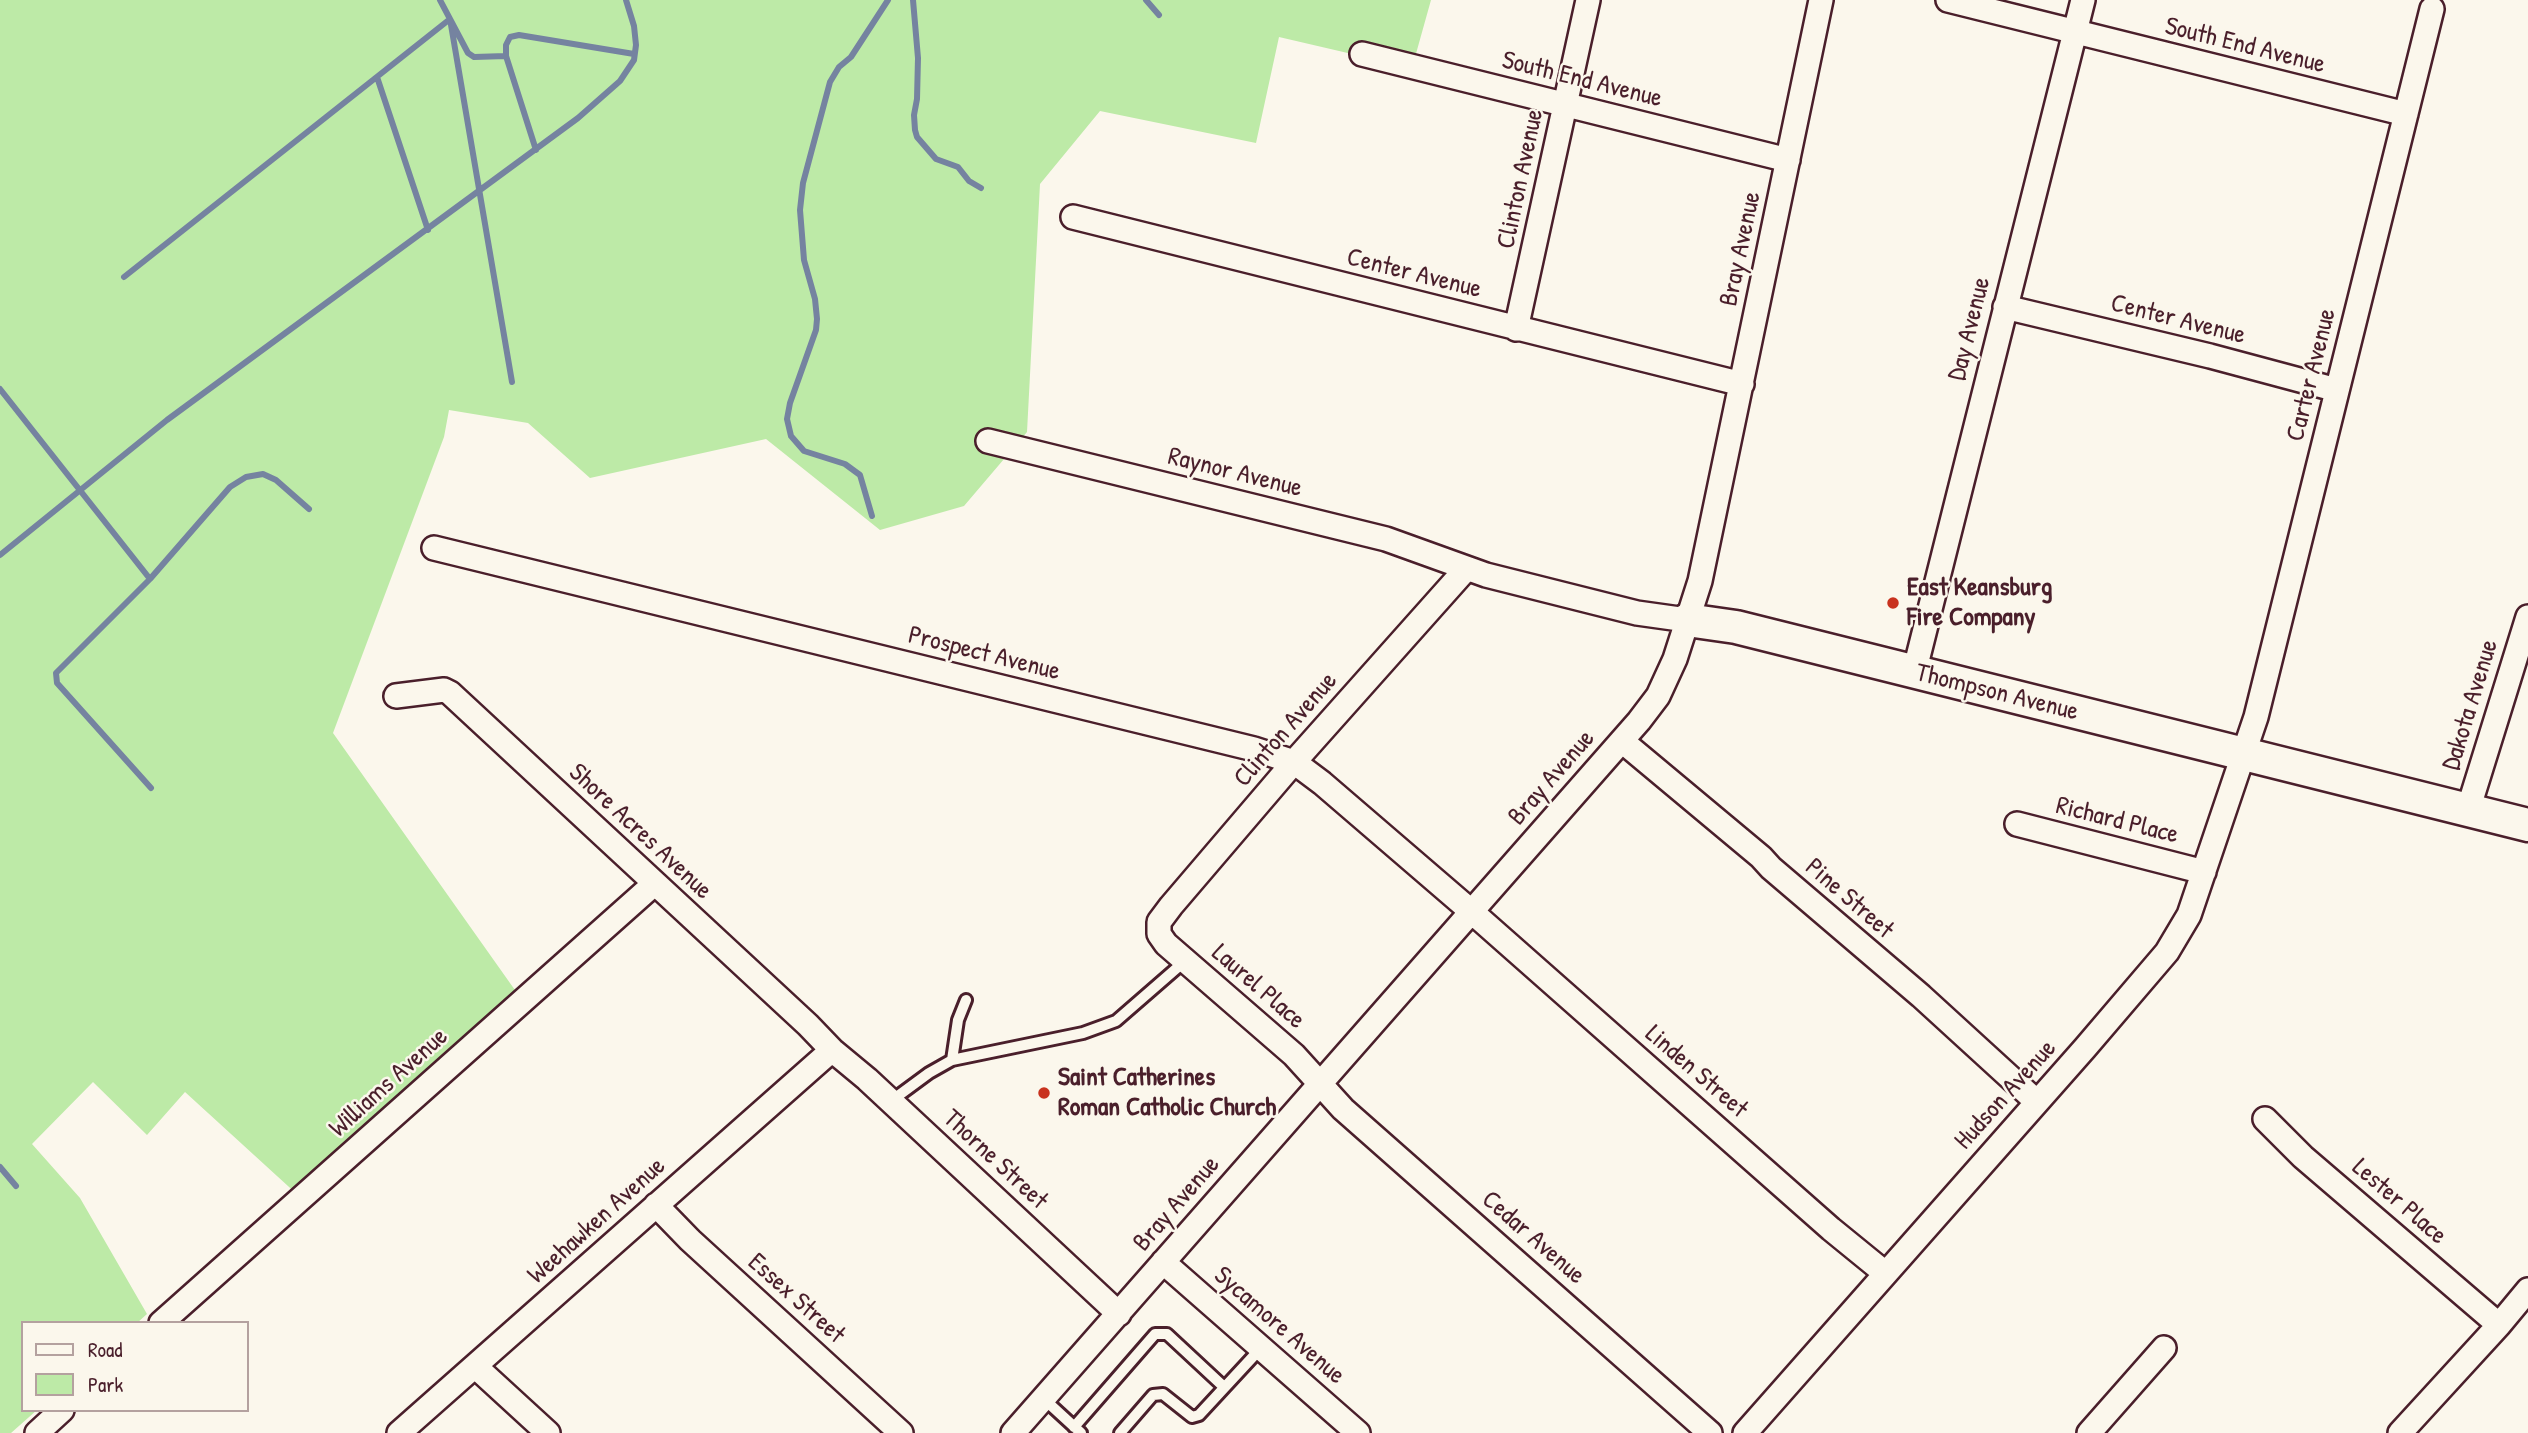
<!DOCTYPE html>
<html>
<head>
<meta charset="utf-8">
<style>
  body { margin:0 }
  #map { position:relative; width:2528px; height:1433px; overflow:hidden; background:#fbf7ec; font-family:"Patrick Hand",sans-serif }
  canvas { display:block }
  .legend { position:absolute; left:21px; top:1321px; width:228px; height:91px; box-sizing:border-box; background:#fbf7ec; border:2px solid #b4a19f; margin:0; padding:9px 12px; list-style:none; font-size:21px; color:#4a1f2b }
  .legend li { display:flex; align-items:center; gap:14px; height:35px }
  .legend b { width:35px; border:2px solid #b4a19f }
</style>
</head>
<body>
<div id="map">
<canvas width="2528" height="1433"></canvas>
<ul class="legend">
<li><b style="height:9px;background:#fbf7ec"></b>Road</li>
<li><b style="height:19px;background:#bdeaa7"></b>Park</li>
</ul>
</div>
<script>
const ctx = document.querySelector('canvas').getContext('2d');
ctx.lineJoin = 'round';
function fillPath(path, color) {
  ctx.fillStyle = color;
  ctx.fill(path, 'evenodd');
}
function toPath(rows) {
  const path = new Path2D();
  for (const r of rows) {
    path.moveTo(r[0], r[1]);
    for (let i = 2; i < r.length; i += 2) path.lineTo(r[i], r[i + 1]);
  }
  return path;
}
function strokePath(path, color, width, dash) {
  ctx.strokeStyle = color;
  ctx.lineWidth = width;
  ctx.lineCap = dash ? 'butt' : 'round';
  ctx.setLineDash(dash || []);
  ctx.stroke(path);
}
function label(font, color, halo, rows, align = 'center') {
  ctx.font = font + ' "Patrick Hand",sans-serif';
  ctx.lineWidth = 5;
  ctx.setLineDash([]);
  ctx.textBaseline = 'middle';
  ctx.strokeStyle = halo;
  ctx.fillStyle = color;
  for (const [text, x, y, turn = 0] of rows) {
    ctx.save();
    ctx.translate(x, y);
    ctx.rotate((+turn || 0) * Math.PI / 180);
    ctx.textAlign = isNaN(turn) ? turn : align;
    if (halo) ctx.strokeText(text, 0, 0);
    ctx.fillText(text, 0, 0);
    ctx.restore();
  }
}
fillPath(toPath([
  [0,0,1431,0,1412,68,1279,37,1256,143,1100,111,1040,184,1027,432,964,506,880,530,766,439,590,478,528,423,449,410,444,437,333,733,522,1000,300,1197,185,1092,147,1135,93,1082,32,1144,80,1198,147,1314,137,1323,23,1323,23,1410,37,1410,11,1433,0,1433]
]), '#bdeaa7');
strokePath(toPath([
  [440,0,468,53,474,57,506,56],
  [913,0,918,58,917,99,914,115,915,130,917,137,936,159,958,167,969,181,981,188],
  [1146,0,1159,15],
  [377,77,428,230],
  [536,150,506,56,506,45,510,37,519,35,634,54],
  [124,277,450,19,512,382],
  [0,389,150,579],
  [872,516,860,475,845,464,804,451,791,436,787,419,790,403,816,330,817,319,815,299,804,260,800,210,803,183,830,82,839,67,851,57,888,0],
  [0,555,167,420,578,118,620,81,634,60,636,45,634,26,626,0],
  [151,788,57,683,56,673,150,579,230,487,246,477,263,474,276,480,309,509],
  [0,1167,16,1186]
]), '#7583a0', 6);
const lane = toPath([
  [952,1060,958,1020,966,1000],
  [891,1101,929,1073,952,1060,1083,1033,1116,1021,1185,961],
  [1044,1399,1081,1433],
  [1074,1427,1155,1334,1167,1334,1224,1387],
  [1120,1433,1153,1395,1163,1394,1192,1417,1199,1415,1261,1348]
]);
const street = toPath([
  [1948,0,2406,114],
  [1362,54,1788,160],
  [1073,217,1742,384],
  [2005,307,2210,356,2337,390],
  [1516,329,1588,0],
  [988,441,1386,539,1486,575,1637,613,1687,620],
  [434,548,1254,749,1294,762,1322,783,1472,912,1831,1229,1885,1273],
  [1466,569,1294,762,1171,906,1159,922,1159,934,1166,944,1294,1055,1343,1109,1710,1433],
  [1914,673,2083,0],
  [396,696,444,690,450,693,808,1025,832,1050,867,1079,1119,1314],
  [1622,741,1761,857,1771,868,1921,996,2037,1102],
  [2468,810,2528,617],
  [2017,824,2204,872],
  [2265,1119,2303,1157,2499,1325],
  [656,1205,690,1240,901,1433],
  [1163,1262,1358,1433],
  [161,1323,654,884],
  [476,1367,548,1433],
  [37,1433,62,1410],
  [399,1433,832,1050],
  [1013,1433,1639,721,1658,696,1675,659,1700,581,1821,0],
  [1745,1433,2085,1048,2167,952,2189,915,2256,717,2432,9],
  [2089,1433,2164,1348],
  [2400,1433,2499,1325,2528,1290]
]);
const secondary = toPath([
  [1687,620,1736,627,2528,825]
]);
strokePath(lane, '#4a1f2b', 16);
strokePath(street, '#4a1f2b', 28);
strokePath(secondary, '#4a1f2b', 37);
strokePath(lane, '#fbf7ec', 10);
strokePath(street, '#fbf7ec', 23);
strokePath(secondary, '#fbf7ec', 32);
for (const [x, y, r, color] of [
  [1893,603,7,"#c8321e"],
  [1044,1093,7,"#c8321e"]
]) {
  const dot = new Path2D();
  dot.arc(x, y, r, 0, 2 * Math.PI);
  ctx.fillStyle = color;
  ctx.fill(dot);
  strokePath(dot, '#fbf7ec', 2.5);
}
label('26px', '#4a1f2b', '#fbf7ec', [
  ["South End Avenue",2245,46,14],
  ["South End Avenue",1582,80,14],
  ["Clinton Avenue",1521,179,-78],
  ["Bray Avenue",1741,249,-78],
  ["Center Avenue",1414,274,14],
  ["Center Avenue",2178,320,14],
  ["Day Avenue",1970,329,-76],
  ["Carter Avenue",2312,375,-76],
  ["Raynor Avenue",1235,473,14],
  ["Prospect Avenue",984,654,14],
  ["Thompson Avenue",1997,693,14],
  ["Dakota Avenue",2471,705,-73],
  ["Clinton Avenue",1286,730,-49],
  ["Bray Avenue",1552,778,-49],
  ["Richard Place",2117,821,14],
  ["Shore Acres Avenue",640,832,43],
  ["Pine Street",1849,899,41],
  ["Laurel Place",1258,987,41],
  ["Linden Street",1696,1072,41],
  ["Williams Avenue",389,1083,-42],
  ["Hudson Avenue",2006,1095,-48],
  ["Thorne Street",995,1160,43],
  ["Lester Place",2399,1202,41],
  ["Bray Avenue",1177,1204,-49],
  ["Weehawken Avenue",597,1221,-42],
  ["Cedar Avenue",1533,1238,41],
  ["Essex Street",796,1299,42],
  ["Sycamore Avenue",1279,1326,41]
]);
label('bold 26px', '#4a1f2b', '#fbf7ec', [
  ["East Keansburg",1907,588],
  ["Fire Company",1907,618],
  ["Saint Catherines",1058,1078],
  ["Roman Catholic Church",1058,1108]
], 'left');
</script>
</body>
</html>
